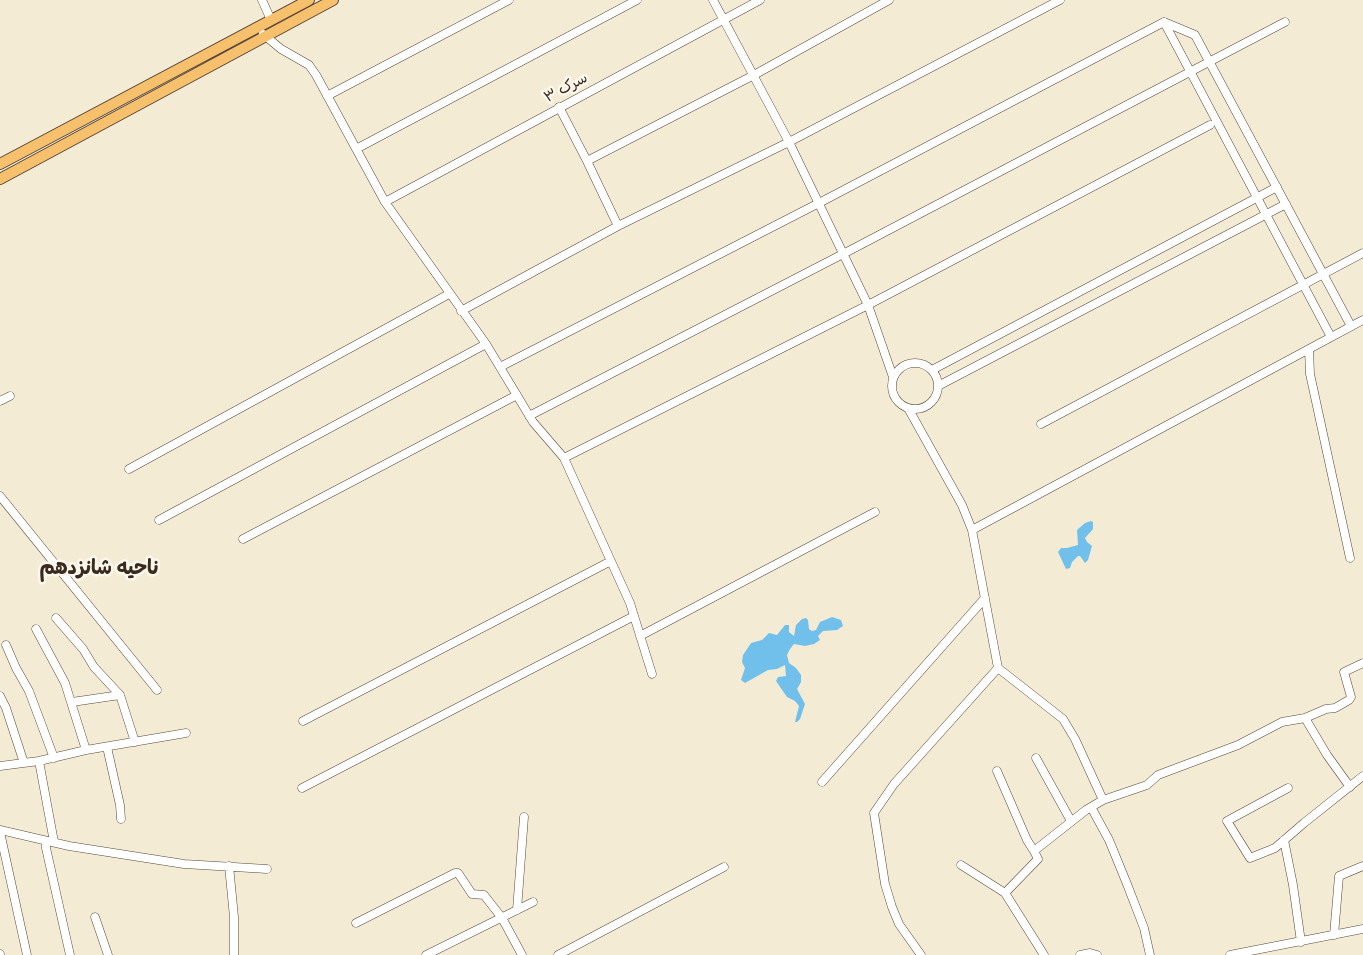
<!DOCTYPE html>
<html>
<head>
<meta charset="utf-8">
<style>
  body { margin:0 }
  canvas { display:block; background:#f4ebd5 }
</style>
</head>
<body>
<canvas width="1363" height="955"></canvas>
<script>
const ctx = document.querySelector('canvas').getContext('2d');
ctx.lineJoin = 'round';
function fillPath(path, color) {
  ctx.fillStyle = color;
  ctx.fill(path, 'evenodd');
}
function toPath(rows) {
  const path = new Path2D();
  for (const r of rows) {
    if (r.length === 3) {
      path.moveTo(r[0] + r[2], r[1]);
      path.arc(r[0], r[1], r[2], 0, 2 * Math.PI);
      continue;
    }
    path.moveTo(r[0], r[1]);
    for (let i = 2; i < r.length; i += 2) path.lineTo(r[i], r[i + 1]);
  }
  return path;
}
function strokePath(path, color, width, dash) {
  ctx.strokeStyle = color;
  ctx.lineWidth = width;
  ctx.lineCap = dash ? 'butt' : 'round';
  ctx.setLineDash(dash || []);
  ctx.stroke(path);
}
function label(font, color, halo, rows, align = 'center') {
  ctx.font = font + ' "Patrick Hand","Playpen Sans Arabic",sans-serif';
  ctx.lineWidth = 5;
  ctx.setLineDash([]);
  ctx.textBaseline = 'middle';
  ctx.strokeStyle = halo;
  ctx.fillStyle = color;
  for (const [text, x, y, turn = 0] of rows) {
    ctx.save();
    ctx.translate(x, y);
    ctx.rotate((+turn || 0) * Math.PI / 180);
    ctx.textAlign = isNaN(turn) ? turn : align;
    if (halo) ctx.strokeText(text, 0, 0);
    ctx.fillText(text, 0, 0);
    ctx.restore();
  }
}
fillPath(toPath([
  [1091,521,1093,522,1093,529,1085,538,1087,542,1092,546,1088,560,1085,563,1080,556,1078,556,1072,562,1070,568,1066,569,1058,552,1061,548,1067,548,1078,545,1077,530,1085,523],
  [832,617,841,620,843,626,837,630,823,631,818,636,820,640,814,644,805,646,794,644,790,649,787,655,789,663,796,668,801,675,801,682,797,689,805,704,800,719,797,722,795,722,799,706,795,701,787,697,776,681,778,677,786,676,785,665,777,669,768,670,745,683,741,680,745,668,742,662,743,655,751,643,762,640,769,633,777,635,785,625,789,625,789,632,794,636,796,625,802,619,806,618,808,620,809,629,812,631,816,630,820,622]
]), '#71c0ec');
const minor = toPath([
  [262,0,271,20],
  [713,0,789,142,868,305,893,377],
  [1164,22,1195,35,1351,326],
  [1164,22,1331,337],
  [263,34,281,49,309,65,316,75,385,202,486,344,533,422,564,458,630,603,652,674],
  [327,96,509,0],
  [559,107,587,161,618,226],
  [356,149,637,0],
  [587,161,754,75,889,0],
  [385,202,760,0],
  [461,311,618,226,789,142,1060,0],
  [915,386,23],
  [500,367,819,203,1164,22],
  [932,370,1277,187],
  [938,386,1286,204],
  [0,401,10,396],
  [908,408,962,505,972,530,998,668,1063,719,1075,739,1103,800,1086,810,1034,851,1038,859,1005,893],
  [529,416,843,254,1285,22],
  [1041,424,1363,253],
  [564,458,868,305,1210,125],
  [129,469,449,294],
  [0,496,157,690],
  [159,520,486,344],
  [972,530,1309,349],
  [243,539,517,395],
  [1350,558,1310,374,1309,349,1363,320],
  [56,618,83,649,94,667,120,695],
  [36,629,65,683,86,750],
  [640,636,875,512],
  [6,645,16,668,29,691,54,758],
  [0,696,6,708,24,763],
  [72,702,120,695,135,742],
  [1305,718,1327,755,1350,787],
  [303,721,611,561],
  [107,747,120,805,121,819],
  [1036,758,1071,821],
  [39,761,54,842],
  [0,766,39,761,86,750,186,733],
  [997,771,1027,840,1034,851],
  [822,782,985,598],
  [302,788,634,616],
  [1288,788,1227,821,1250,858,1275,848,1304,823,1363,776],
  [1103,800,1147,785,1158,775,1238,745,1282,722,1305,718,1326,709,1335,708,1349,700,1351,697,1344,672,1363,663],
  [1091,807,1109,840,1127,884,1144,928,1150,955],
  [0,830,69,846,184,864,267,869],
  [0,832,27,955],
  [1284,840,1293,885,1301,942],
  [46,841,46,848,70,955],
  [961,865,1005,893,1044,955],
  [229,866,234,917,234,955],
  [517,910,524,817],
  [95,917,108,955],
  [356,923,455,873,458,873,472,894,484,895,502,918,522,955],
  [1334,935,1339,876,1363,866],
  [0,954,0,955],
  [426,955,533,902],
  [558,955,724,867],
  [921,955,899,924,892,907,885,884,874,813,894,784,998,668],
  [1080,955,1090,953,1097,955],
  [1230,955,1363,929]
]);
const major = toPath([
  [0,164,309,0],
  [0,179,333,0]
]);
strokePath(minor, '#574739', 9);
strokePath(major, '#574739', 12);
strokePath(minor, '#fff', 8);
strokePath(major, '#f7c06c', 10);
label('15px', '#3b2a1e', '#fbf7ec', [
  ["سرک ۳",566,88,-28]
]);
label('bold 20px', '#3b2a1e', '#fbf7ec', [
  ["ناحیه شانزدهم",99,569]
]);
</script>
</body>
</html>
